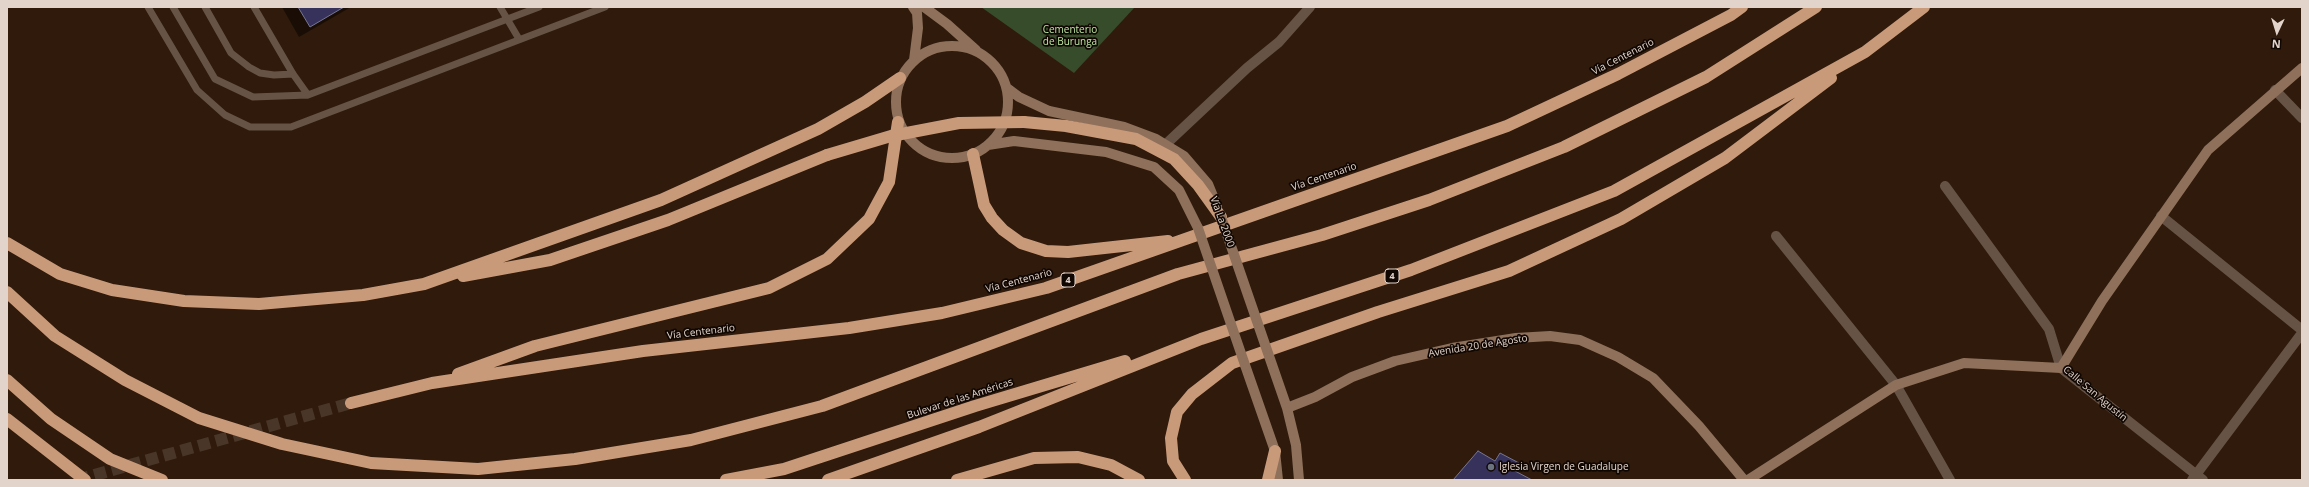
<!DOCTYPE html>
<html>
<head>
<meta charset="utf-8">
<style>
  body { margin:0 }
  #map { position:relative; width:2309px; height:487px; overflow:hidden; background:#2f1a0b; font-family:"Open Sans",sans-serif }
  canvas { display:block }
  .frame { position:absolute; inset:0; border:8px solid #e3d4cb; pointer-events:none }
  .north { position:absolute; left:2257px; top:12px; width:40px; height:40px; -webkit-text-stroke:3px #100703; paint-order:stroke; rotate:184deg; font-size:11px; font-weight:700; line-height:16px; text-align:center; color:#e3d4cb }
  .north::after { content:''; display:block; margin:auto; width:14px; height:18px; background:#e3d4cb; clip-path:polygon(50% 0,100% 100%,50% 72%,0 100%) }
</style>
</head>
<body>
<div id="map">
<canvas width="2309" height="487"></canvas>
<div class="frame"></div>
<div class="north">N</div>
</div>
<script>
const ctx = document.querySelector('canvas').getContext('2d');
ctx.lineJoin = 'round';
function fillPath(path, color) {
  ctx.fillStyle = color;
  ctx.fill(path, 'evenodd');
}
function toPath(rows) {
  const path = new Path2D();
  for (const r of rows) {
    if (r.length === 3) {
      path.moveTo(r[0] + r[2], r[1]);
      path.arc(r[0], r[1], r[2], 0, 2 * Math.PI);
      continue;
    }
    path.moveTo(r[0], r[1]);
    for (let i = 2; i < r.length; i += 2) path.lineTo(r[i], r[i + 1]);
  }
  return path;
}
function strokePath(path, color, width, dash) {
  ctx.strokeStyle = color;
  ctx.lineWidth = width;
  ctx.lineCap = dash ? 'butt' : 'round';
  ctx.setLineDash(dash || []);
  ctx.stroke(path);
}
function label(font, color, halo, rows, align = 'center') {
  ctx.font = font + ' "Open Sans",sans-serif';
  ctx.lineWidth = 3.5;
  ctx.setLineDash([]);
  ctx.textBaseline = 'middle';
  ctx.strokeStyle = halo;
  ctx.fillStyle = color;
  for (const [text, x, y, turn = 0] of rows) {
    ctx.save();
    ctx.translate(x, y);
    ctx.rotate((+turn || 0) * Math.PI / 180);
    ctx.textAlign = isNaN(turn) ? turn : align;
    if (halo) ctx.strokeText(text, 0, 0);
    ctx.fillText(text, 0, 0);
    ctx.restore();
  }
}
fillPath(toPath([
  [981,7,1135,7,1074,73]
]), '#374c2b');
fillPath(toPath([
  [282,7,351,7,299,37],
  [1478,452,1493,461,1500,454,1514,471,1530,480,1453,480]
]), '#0007');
const building = toPath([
  [298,7,344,7,310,27,298,7],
  [1478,451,1495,461,1500,453,1519,463,1515,471,1532,480,1453,480,1478,451]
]);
fillPath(building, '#36325c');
strokePath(building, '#767692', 1);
strokePath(toPath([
  [77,480,351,403]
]), '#4a3628', 12, [12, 6]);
strokePath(toPath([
  [148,7,197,90,225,115,250,127,291,127,605,7],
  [173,7,215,79,253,97,308,95,539,7],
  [205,7,231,53,249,67,260,73,274,75,293,74],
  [254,7,293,74,308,95],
  [500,7,519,39]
]), '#665346', 7);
strokePath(toPath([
  [2275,90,2302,118],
  [1165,145,1247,68,1279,42,1310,7],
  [1945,186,2049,329,2061,368,2203,480],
  [2161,216,2302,330],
  [1776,236,1896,385,1950,480],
  [2192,480,2302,333]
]), '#665346', 10);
strokePath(toPath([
  [913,7,917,13,918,28,914,60],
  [924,7,947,24,976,50],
  [952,102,56],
  [1007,88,1019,97,1049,111,1124,127,1156,139,1184,156,1208,184,1217,206],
  [988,145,1014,141,1106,152,1154,167,1179,190,1198,228],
  [1269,356,1287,408,1296,445,1299,480],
  [1245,365,1275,451,1278,480],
  [1287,408,1315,397,1352,377,1395,361,1452,348,1516,338,1550,336,1580,340,1618,357,1653,378,1699,426,1744,480],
  [1748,480,1896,385,1964,363,2061,368,2102,301,2208,150,2302,68]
]), '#8e705b', 10);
strokePath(toPath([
  [1024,122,1066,126,1136,139,1174,159,1198,185,1221,217],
  [973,154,984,205,992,218,1003,230,1021,243,1046,251,1068,252,1168,241],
  [7,243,60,274,112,290,184,301,259,304,363,295,424,284,661,200,818,129,865,102,900,78],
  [463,276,550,260,668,220,827,155],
  [7,292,55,336,125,380,199,418,282,444,371,463,478,469,575,459,691,440,822,406,1178,274,1322,235,1429,200,1564,147,1706,77,1816,7],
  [458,374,535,346,769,288,827,259,869,219,889,182,898,122],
  [7,380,51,419,110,459,162,480],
  [351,403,432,383,643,351,849,328,942,313,1046,288,1507,126,1618,74,1731,15,1742,7],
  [7,419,85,480],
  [726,480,784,469,975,406,1125,361],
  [828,480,979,427,1201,339,1411,270,1614,191,1865,52,1924,7],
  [957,480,1034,458,1078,457,1111,465,1139,480],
  [1185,480,1173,461,1171,438,1177,412,1192,394,1232,363,1378,312,1509,271,1621,219,1725,158,1831,78],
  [1268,480,1275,451]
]), '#c99a79', 12);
strokePath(toPath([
  [1221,217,1269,356],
  [1198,228,1245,365]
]), '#8e705b', 10);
strokePath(toPath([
  [827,155,891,136,959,123,1024,122]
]), '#c99a79', 12);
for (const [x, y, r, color] of [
  [1491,467,4,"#6b7280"]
]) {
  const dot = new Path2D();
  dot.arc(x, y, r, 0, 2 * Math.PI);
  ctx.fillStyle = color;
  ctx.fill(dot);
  strokePath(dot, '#100703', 1.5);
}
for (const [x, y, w] of [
  [1392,276,14],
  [1068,280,14]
]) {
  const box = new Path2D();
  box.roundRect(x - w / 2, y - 7, w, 14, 3);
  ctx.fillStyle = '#100703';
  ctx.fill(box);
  strokePath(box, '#e3d4cb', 1);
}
label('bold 9px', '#e3d4cb', null, [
  ["4",1392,276],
  ["4",1068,280]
]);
label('10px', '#bce7a2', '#100703', [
  ["Cementerio",1070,30],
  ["de Burunga",1070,42]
]);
label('10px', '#e3d4cb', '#100703', [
  ["Vía Centenario",1623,57,-27],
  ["Vía Centenario",1324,177,-19],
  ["Vía La 2000",1222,222,70],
  ["Vía Centenario",1019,281,-15],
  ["Vía Centenario",701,332,-7],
  ["Avenida 20 de Agosto",1478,346,-9],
  ["Calle San Agustín",2095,394,40],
  ["Bulevar de las Américas",960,399,-18]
]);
label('10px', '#e3d4cb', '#100703', [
  ["Iglesia Virgen de Guadalupe",1499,467]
], 'left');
</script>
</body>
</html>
